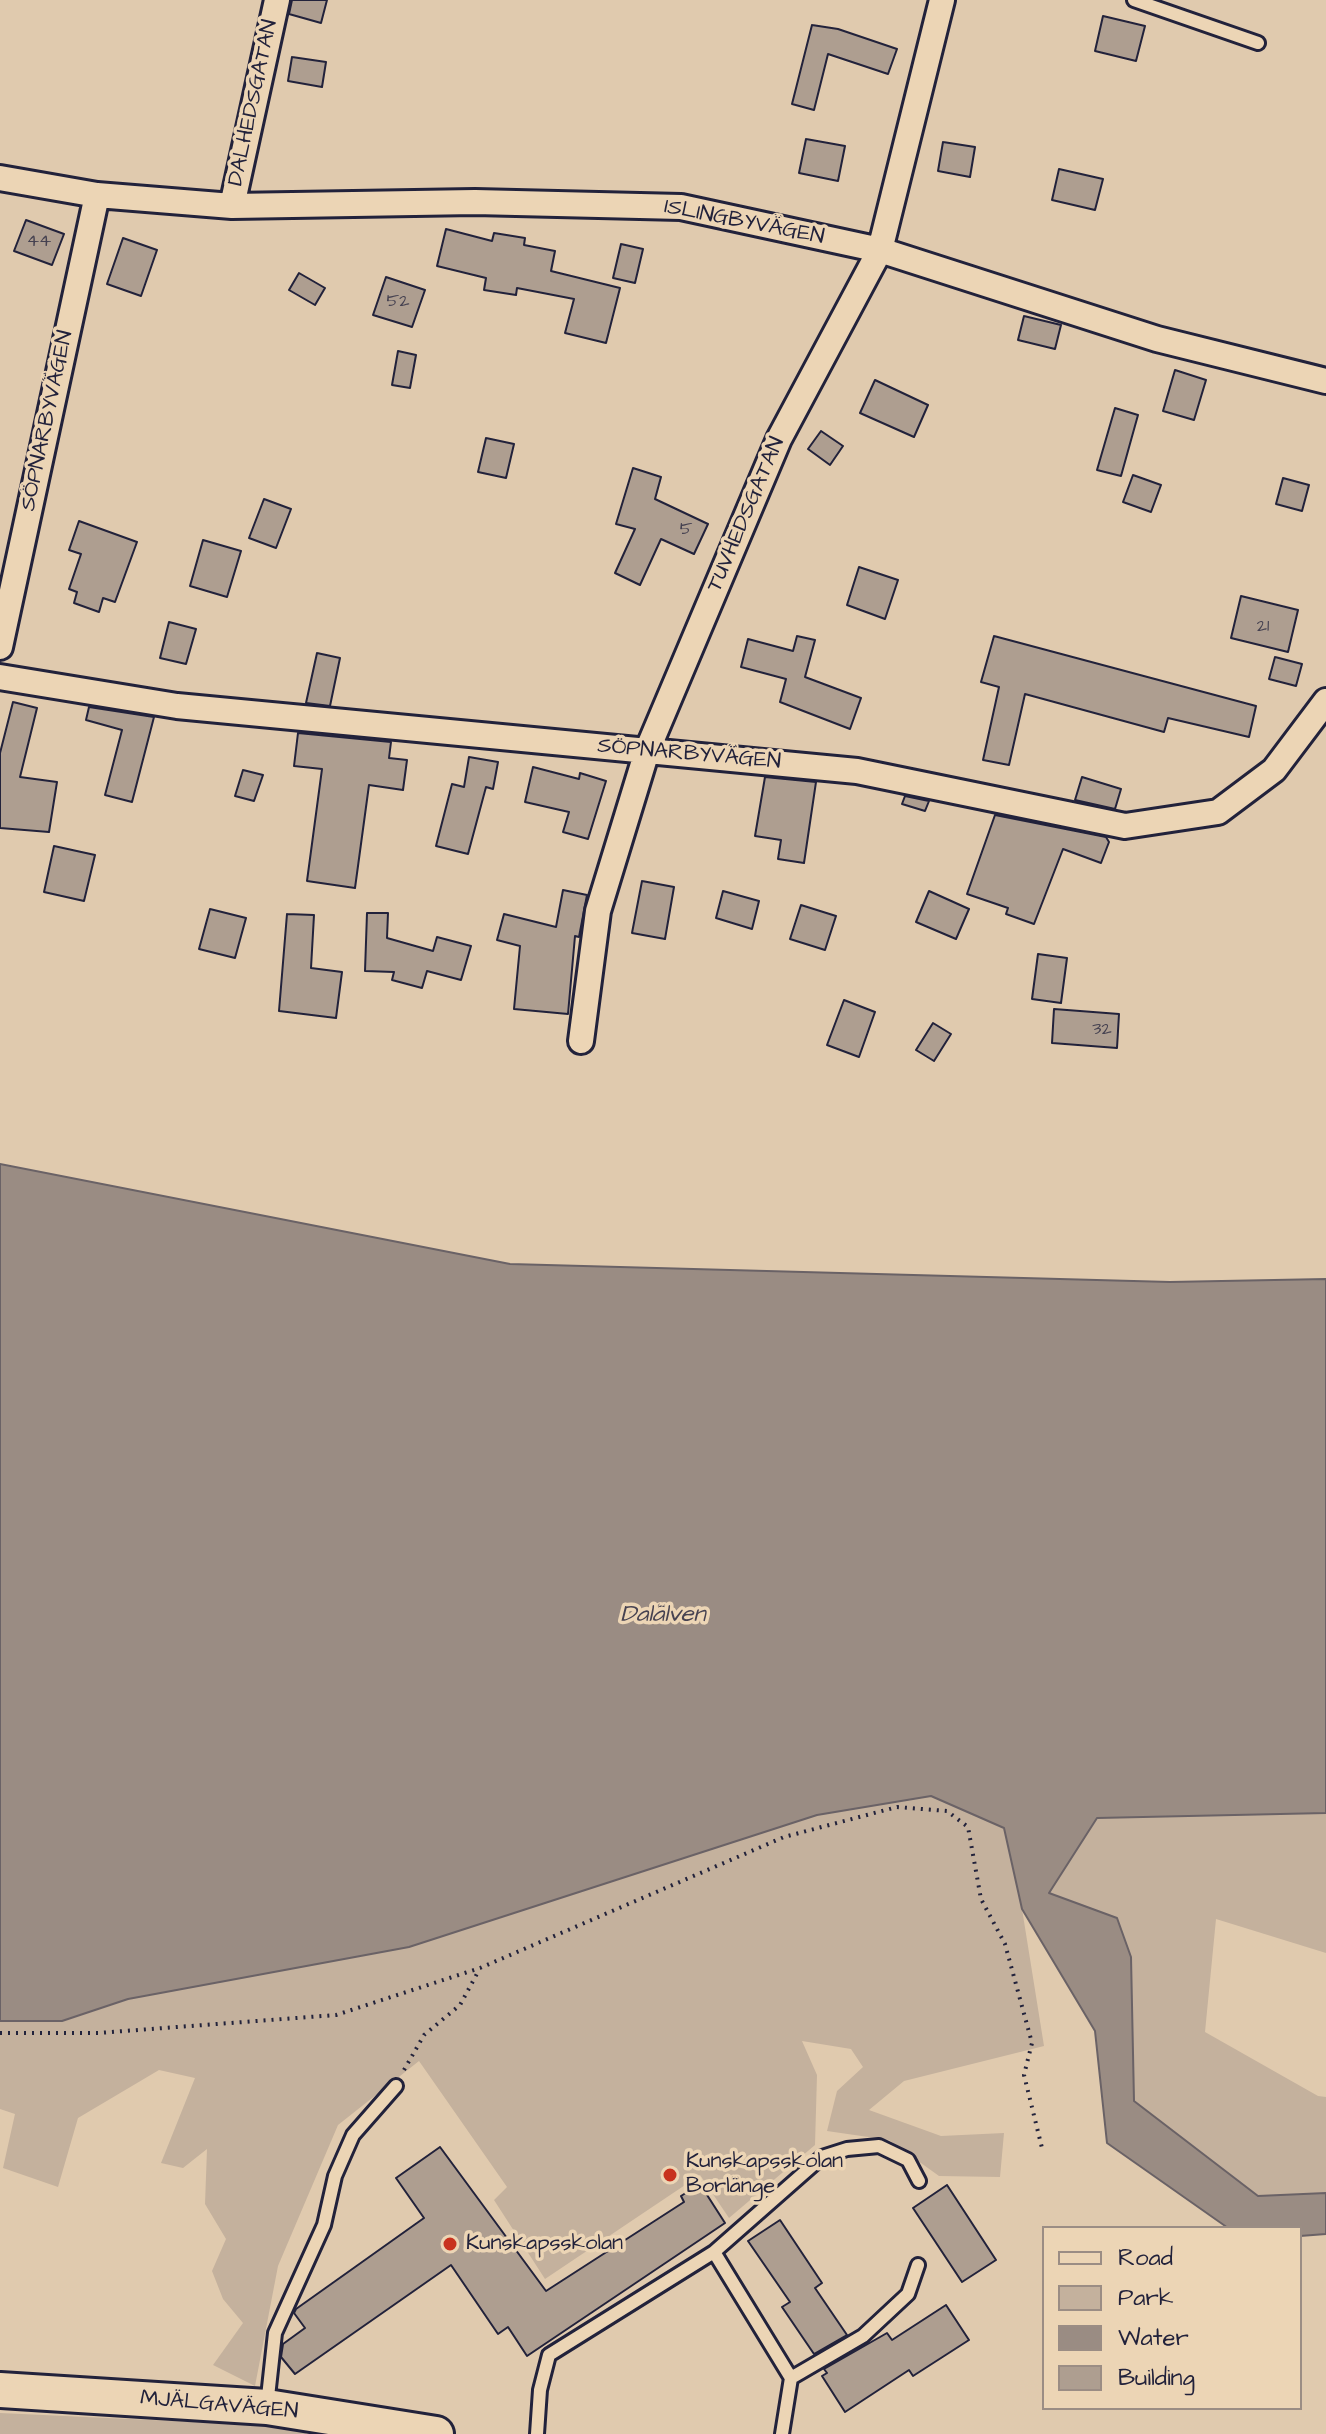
<!DOCTYPE html>
<html>
<head>
<meta charset="utf-8">
<style>
  body { margin:0 }
  #map { position:relative; width:1326px; height:2434px; overflow:hidden; background:#e0caae; font-family:"Architects Daughter",sans-serif }
  canvas { display:block }
  .legend { position:absolute; left:1042px; top:2226px; width:260px; height:184px; box-sizing:border-box; background:#ecd5b5; border:2px solid #9b8d84; margin:0; padding:10px 14px; list-style:none; font-size:24px; color:#22223b }
  .legend li { display:flex; align-items:center; gap:16px; height:40px }
  .legend b { width:40px; border:2px solid #9b8d84 }
</style>
</head>
<body>
<div id="map">
<canvas width="1326" height="2434"></canvas>
<ul class="legend">
<li><b style="height:10px;background:#ecd5b5"></b>Road</li>
<li><b style="height:22px;background:#c4b19d"></b>Park</li>
<li><b style="height:22px;background:#9a8c83"></b>Water</li>
<li><b style="height:22px;background:#ae9e90"></b>Building</li>
</ul>
</div>
<script>
const ctx = document.querySelector('canvas').getContext('2d');
ctx.lineJoin = 'round';
function fillPath(path, color) {
  ctx.fillStyle = color;
  ctx.fill(path, 'evenodd');
}
function toPath(rows) {
  const path = new Path2D();
  for (const r of rows) {
    path.moveTo(r[0], r[1]);
    for (let i = 2; i < r.length; i += 2) path.lineTo(r[i], r[i + 1]);
  }
  return path;
}
function strokePath(path, color, width, dash) {
  ctx.strokeStyle = color;
  ctx.lineWidth = width;
  ctx.lineCap = dash ? 'butt' : 'round';
  ctx.setLineDash(dash || []);
  ctx.stroke(path);
}
function label(font, color, halo, rows, align = 'center') {
  ctx.font = font + ' "Architects Daughter",sans-serif';
  ctx.lineWidth = 7;
  ctx.setLineDash([]);
  ctx.textBaseline = 'middle';
  ctx.strokeStyle = halo;
  ctx.fillStyle = color;
  for (const [text, x, y, turn = 0] of rows) {
    ctx.save();
    ctx.translate(x, y);
    ctx.rotate((+turn || 0) * Math.PI / 180);
    ctx.textAlign = isNaN(turn) ? turn : align;
    if (halo) ctx.strokeText(text, 0, 0);
    ctx.fillText(text, 0, 0);
    ctx.restore();
  }
}
fillPath(toPath([
  [931,1796,1004,1828,1022,1909,1044,2046,904,2081,869,2110,941,2136,1004,2133,1000,2177,939,2176,889,2140,827,2131,837,2091,863,2067,851,2049,802,2041,817,2075,815,2145,729,2218,700,2175,545,2279,494,2200,507,2187,419,2061,338,2125,278,2266,255,2386,213,2365,243,2323,223,2299,212,2271,226,2239,205,2204,207,2149,183,2168,161,2163,195,2078,159,2070,78,2118,58,2187,3,2168,15,2114,0,2109,0,2021,62,2021,128,1999,409,1947,817,1815],
  [1326,1813,1326,1953,1216,1919,1205,2032,1318,2096,1326,2097,1326,2193,1258,2196,1134,2101,1131,1957,1048,1893,1097,1818],
  [0,2413,302,2427,306,2434,0,2434]
]), '#c4b19d');
const water = toPath([
  [0,1164,510,1264,1170,1282,1326,1279,1326,1813,1097,1818,1049,1893,1117,1918,1131,1957,1134,2101,1258,2196,1326,2193,1326,2234,1300,2236,1300,2228,1228,2228,1107,2143,1095,2031,1022,1909,1004,1828,931,1796,817,1815,409,1947,128,1999,62,2021,0,2021,0,1164]
]);
fillPath(water, '#9a8c83');
strokePath(water, '#6a6266', 2);
const building = toPath([
  [292,0,327,0,321,23,289,14,292,0],
  [1103,16,1145,26,1136,61,1095,51,1103,16],
  [812,25,838,29,897,49,888,74,828,54,814,110,792,104,812,25],
  [292,57,326,62,322,87,288,81,292,57],
  [806,139,845,146,838,181,799,173,806,139],
  [943,142,975,147,970,177,938,171,943,142],
  [1059,169,1103,179,1095,210,1052,200,1059,169],
  [26,220,64,234,52,265,14,251,26,220],
  [446,229,492,241,494,233,525,238,524,245,555,251,551,271,620,288,606,343,565,333,574,299,517,288,516,295,484,290,486,278,437,266,446,229],
  [123,238,157,250,141,296,107,284,123,238],
  [621,244,643,249,635,283,613,278,621,244],
  [299,273,325,288,315,305,289,290,299,273],
  [386,277,425,290,412,327,373,315,386,277],
  [1024,316,1061,325,1055,349,1018,340,1024,316],
  [398,351,416,355,410,388,392,385,398,351],
  [1175,370,1206,380,1194,420,1163,411,1175,370],
  [875,380,928,405,914,437,860,413,875,380],
  [1115,408,1138,415,1121,476,1097,470,1115,408],
  [821,431,843,446,830,465,808,449,821,431],
  [486,438,514,444,506,478,478,472,486,438],
  [633,468,661,477,655,499,708,524,694,554,661,539,640,585,615,573,635,529,616,524,633,468],
  [1133,475,1161,485,1151,512,1123,502,1133,475],
  [1283,478,1309,485,1302,511,1276,504,1283,478],
  [264,499,291,509,276,548,249,538,264,499],
  [79,521,137,542,115,602,103,598,99,612,74,603,77,592,69,589,81,554,69,550,79,521],
  [203,540,241,551,227,597,190,586,203,540],
  [859,567,898,580,885,619,847,605,859,567],
  [1241,596,1298,610,1288,652,1231,638,1241,596],
  [169,622,196,629,186,664,160,658,169,622],
  [797,636,815,640,805,677,861,698,850,729,780,702,786,679,741,667,748,639,793,651,797,636],
  [994,636,1256,706,1249,737,1168,718,1164,732,1025,694,1009,765,983,760,999,687,981,682,994,636],
  [317,653,340,658,330,706,306,703,317,653],
  [1275,657,1302,664,1296,686,1269,679,1275,657],
  [13,702,37,708,20,777,57,782,49,832,0,828,0,753,13,702],
  [89,707,154,717,132,802,105,795,122,730,86,720,89,707],
  [298,733,391,742,389,758,407,760,403,790,369,785,355,888,307,881,322,769,294,766,298,733],
  [469,757,498,762,493,789,486,787,468,854,436,846,452,784,464,787,469,757],
  [533,767,579,779,580,773,606,781,588,839,563,832,569,812,525,802,533,767],
  [243,770,263,775,254,801,235,796,243,770],
  [765,777,816,782,804,863,778,859,781,840,755,836,765,777],
  [1082,777,1121,789,1115,809,1075,800,1082,777],
  [905,796,929,801,925,811,902,804,905,796],
  [995,815,1106,837,1109,842,1101,863,1063,849,1034,924,1006,914,1008,908,967,894,995,815],
  [54,846,95,855,84,901,44,892,54,846],
  [642,881,674,887,665,939,632,933,642,881],
  [563,890,587,895,579,937,575,936,568,1014,514,1009,520,946,497,940,504,914,556,927,563,890],
  [723,891,759,901,752,929,716,918,723,891],
  [929,891,969,909,956,939,916,922,929,891],
  [801,905,836,916,825,950,790,939,801,905],
  [210,909,246,918,235,958,199,949,210,909],
  [367,913,388,913,387,938,433,951,437,937,471,946,461,980,427,971,422,988,392,980,394,972,365,971,367,913],
  [287,914,314,915,311,968,342,972,336,1018,279,1011,287,914],
  [1038,954,1067,958,1061,1003,1032,999,1038,954],
  [844,1000,875,1012,859,1057,827,1045,844,1000],
  [1054,1009,1119,1014,1117,1048,1052,1043,1054,1009],
  [933,1023,951,1034,934,1061,916,1050,933,1023],
  [440,2147,546,2291,684,2202,681,2196,700,2184,725,2223,527,2356,508,2327,498,2334,451,2265,295,2374,281,2357,283,2344,305,2328,294,2313,296,2309,424,2218,396,2178,440,2147],
  [947,2185,996,2260,962,2282,913,2208,947,2185],
  [780,2220,822,2283,815,2288,847,2335,814,2354,782,2307,790,2302,748,2241,780,2220],
  [946,2305,969,2340,913,2376,909,2370,845,2412,822,2376,827,2373,824,2369,887,2333,892,2340,946,2305]
]);
fillPath(building, '#ae9e90');
strokePath(building, '#22223b', 2);
const lane = toPath([
  [1134,0,1258,43],
  [714,2252,822,2157,847,2149,879,2146,908,2160,919,2181],
  [267,2406,275,2333,324,2225,335,2176,353,2135,396,2086],
  [537,2434,540,2390,549,2355,714,2252,791,2378],
  [782,2434,791,2378,863,2336,908,2294,918,2265]
]);
const street = toPath([
  [0,178,97,195,232,206,475,202,681,207,880,250,1157,339,1326,381],
  [232,206,277,0],
  [0,647,97,195],
  [0,677,177,706,857,771,1125,826,1218,812,1274,770,1326,701],
  [581,1041,598,911,647,751,779,439,880,250,942,0]
]);
const secondary = toPath([
  [0,2390,267,2407,436,2434]
]);
strokePath(lane, '#22223b', 18);
strokePath(street, '#22223b', 30);
strokePath(secondary, '#22223b', 40);
strokePath(toPath([
  [0,2033,98,2033,336,2015,480,1968,784,1837,897,1807,947,1811,968,1827,981,1899,1005,1944,1032,2043,1024,2075,1043,2152],
  [404,2070,424,2035,460,2005,479,1970]
]), '#22223b', 4, [2, 6]);
strokePath(lane, '#ecd5b5', 12);
strokePath(street, '#ecd5b5', 24);
strokePath(secondary, '#ecd5b5', 34);
for (const [x, y, r, color] of [
  [670,2175,8,"#c8321e"],
  [450,2244,8,"#c8321e"]
]) {
  const dot = new Path2D();
  dot.arc(x, y, r, 0, 2 * Math.PI);
  ctx.fillStyle = color;
  ctx.fill(dot);
  strokePath(dot, '#ecd5b5', 3);
}
label('18px', '#454150', null, [
  ["44",39,242],
  ["52",398,302],
  ["5",686,530],
  ["21",1263,627],
  ["32",1102,1030]
]);
label('22px', '#22223b', '#ecd5b5', [
  ["DALHEDSGATAN",254,103,-78],
  ["ISLINGBYVÄGEN",744,223,11],
  ["SÖPNARBYVÄGEN",48,421,-78],
  ["TUVHEDSGATAN",747,515,-67],
  ["SÖPNARBYVÄGEN",689,755,5],
  ["MJÄLGAVÄGEN",219,2406,5]
]);
label('22px', '#22223b', '#ecd5b5', [
  ["Kunskapsskolan",686,2162],
  ["Borlänge",686,2187],
  ["Kunskapsskolan",466,2244]
], 'left');
label('italic 24px', '#464251', '#ecd5b5', [
  ["Dalälven",663,1616]
]);
</script>
</body>
</html>
